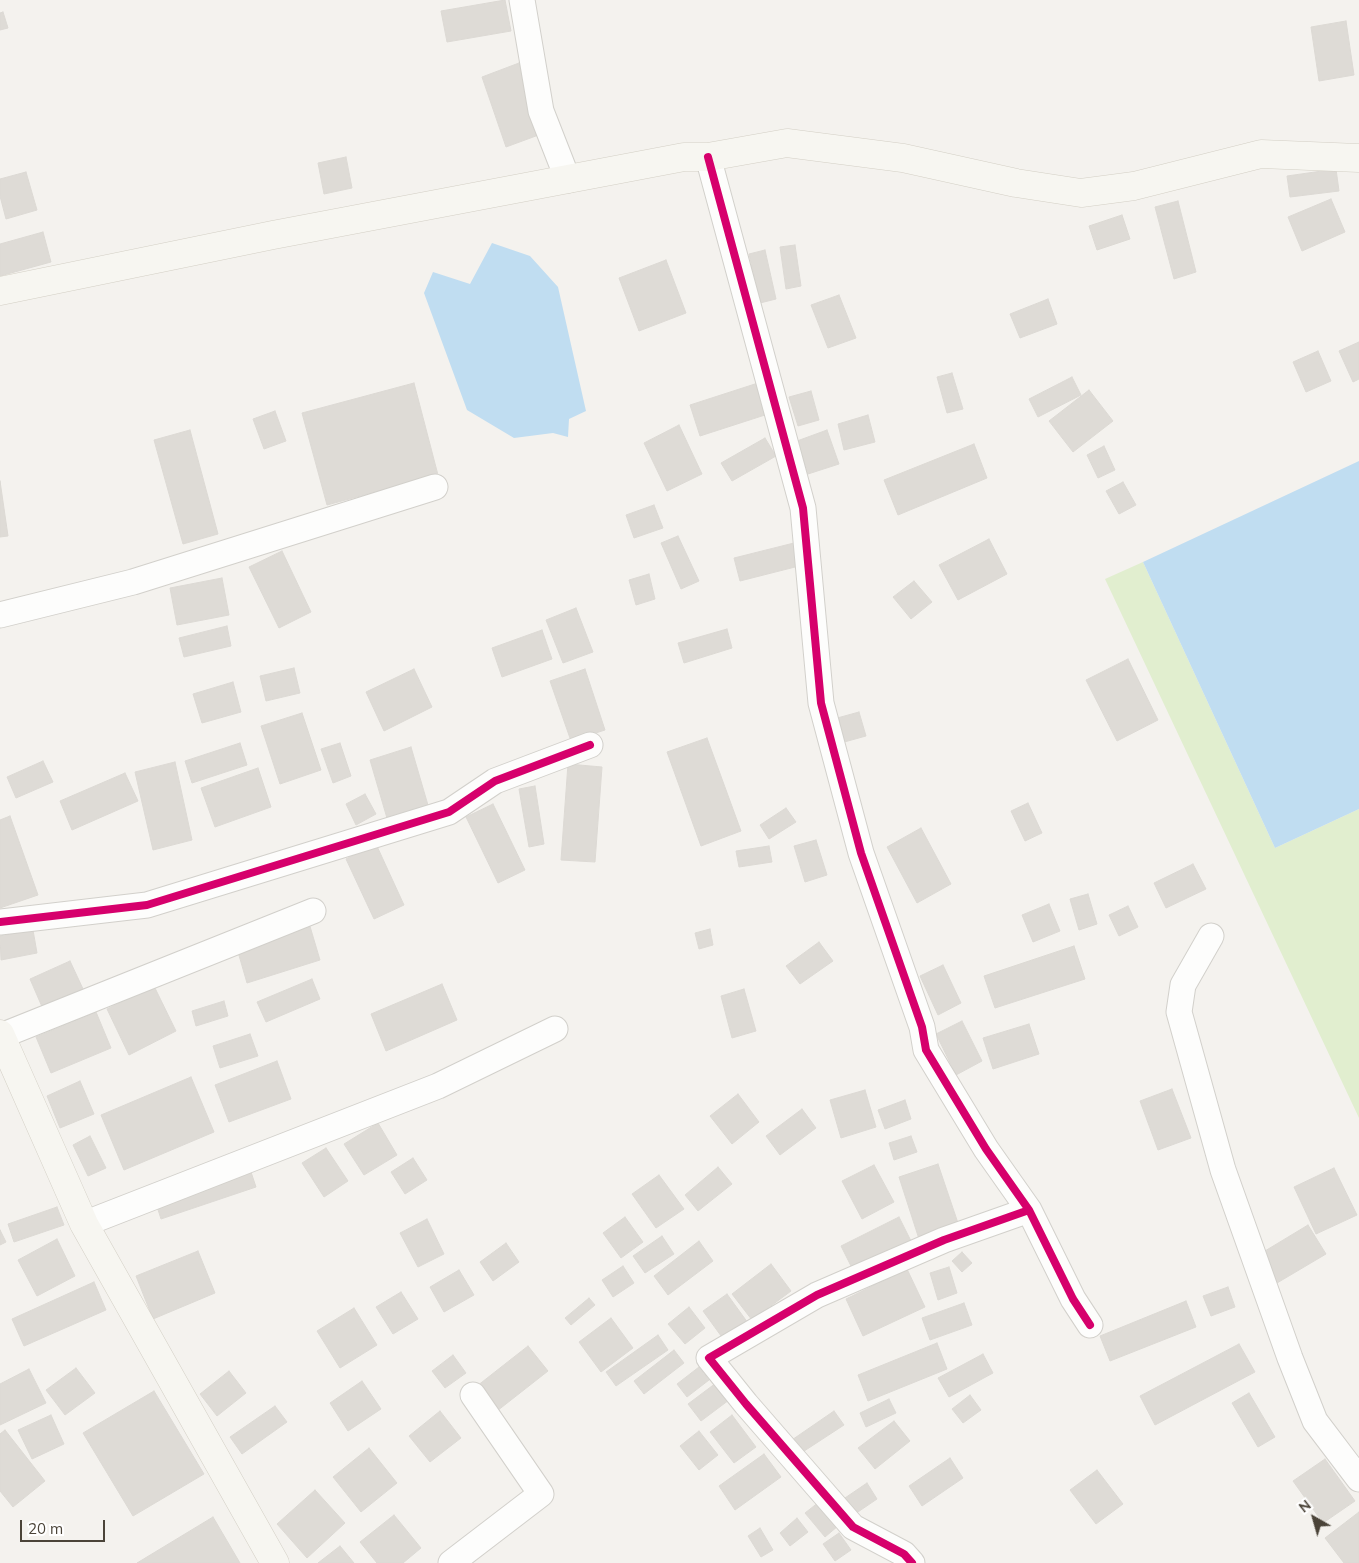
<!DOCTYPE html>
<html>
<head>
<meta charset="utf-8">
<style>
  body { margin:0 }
  #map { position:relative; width:1359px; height:1563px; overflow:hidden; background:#f4f2ee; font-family:Mulish,sans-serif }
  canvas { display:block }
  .north { position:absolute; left:1289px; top:1493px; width:50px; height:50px; -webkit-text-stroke:4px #fff; paint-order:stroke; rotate:322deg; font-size:14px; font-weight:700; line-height:20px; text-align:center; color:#4b4439 }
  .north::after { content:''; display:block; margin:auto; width:18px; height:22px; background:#4b4439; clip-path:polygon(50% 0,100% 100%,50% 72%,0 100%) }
  .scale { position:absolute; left:20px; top:1520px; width:85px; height:22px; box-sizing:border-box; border:2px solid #4b4439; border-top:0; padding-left:6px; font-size:15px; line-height:18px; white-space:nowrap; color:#4b4439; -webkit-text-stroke:4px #fff; paint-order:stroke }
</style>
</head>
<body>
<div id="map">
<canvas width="1359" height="1563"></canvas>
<div class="north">N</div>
<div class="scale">20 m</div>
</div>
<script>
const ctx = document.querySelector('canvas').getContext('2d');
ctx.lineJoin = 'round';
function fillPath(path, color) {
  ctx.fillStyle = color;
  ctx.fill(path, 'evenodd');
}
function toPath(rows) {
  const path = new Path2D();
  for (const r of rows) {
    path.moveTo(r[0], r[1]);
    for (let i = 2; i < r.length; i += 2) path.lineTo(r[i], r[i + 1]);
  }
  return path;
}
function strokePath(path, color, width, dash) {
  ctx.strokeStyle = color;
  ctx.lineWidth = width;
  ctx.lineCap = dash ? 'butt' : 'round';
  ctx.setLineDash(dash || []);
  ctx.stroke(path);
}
fillPath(toPath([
  [1143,562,1275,848,1359,809,1359,1118,1105,579]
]), '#e1eecf');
fillPath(toPath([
  [492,243,530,256,558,287,586,411,569,419,568,437,553,433,514,438,467,410,424,293,433,272,470,284],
  [1359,461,1359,809,1275,848,1143,562]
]), '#c0ddf1');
const building = toPath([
  [505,0,511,31,447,42,441,11,505,0],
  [3,12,8,28,0,30,0,13,3,12],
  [1346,21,1354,75,1319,81,1311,27,1346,21],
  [519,63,544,133,506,147,482,77,519,63],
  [346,157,352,188,324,194,318,163,346,157],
  [1336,169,1339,191,1290,197,1287,176,1336,169],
  [26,172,37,210,6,219,0,196,0,179,26,172],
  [1331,199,1345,232,1302,251,1288,217,1331,199],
  [1178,201,1196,272,1174,279,1155,207,1178,201],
  [1122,215,1130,239,1097,250,1089,226,1122,215],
  [43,232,51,262,0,276,0,244,43,232],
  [795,245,801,286,786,289,780,247,795,245],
  [765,250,776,299,760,303,749,254,765,250],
  [666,260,686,313,639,331,619,278,666,260],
  [839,295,856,338,828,348,811,305,839,295],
  [1048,299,1057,324,1020,338,1010,314,1048,299],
  [1359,342,1359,379,1353,382,1339,351,1359,342],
  [1318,351,1331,381,1306,392,1293,362,1318,351],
  [952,373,963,409,947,413,937,377,952,373],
  [1072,377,1081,395,1038,417,1029,399,1072,377],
  [414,383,438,475,327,505,302,413,414,383],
  [758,383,768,414,700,436,690,405,758,383],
  [1089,390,1113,421,1073,452,1049,421,1089,390],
  [811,391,819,420,798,426,789,397,811,391],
  [275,411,286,441,264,449,253,419,275,411],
  [868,415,875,442,844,450,838,424,868,415],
  [679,425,702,474,667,491,644,443,679,425],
  [190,430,218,534,183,544,154,440,190,430],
  [827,430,839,464,808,474,797,441,827,430],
  [765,438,776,456,732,481,721,463,765,438],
  [974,444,987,478,898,515,884,480,974,444],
  [1104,446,1115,470,1098,478,1087,455,1104,446],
  [0,481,8,536,0,537,0,481],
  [1123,482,1136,505,1119,514,1106,491,1123,482],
  [654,505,663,528,634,538,626,515,654,505],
  [678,536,699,581,681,589,661,543,678,536],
  [989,539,1007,574,958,600,939,565,989,539],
  [794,543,799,566,740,581,734,558,794,543],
  [282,551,311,612,279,628,249,567,282,551],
  [649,574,655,599,636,605,629,580,649,574],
  [222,578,229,615,177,625,170,588,222,578],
  [914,581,932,602,911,619,893,597,914,581],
  [576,608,593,652,563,663,546,620,576,608],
  [227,626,231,646,184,657,179,638,227,626],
  [727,629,732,648,684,663,678,643,727,629],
  [542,630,552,659,502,677,492,648,542,630],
  [1128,659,1158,720,1117,741,1086,680,1128,659],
  [294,668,300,693,266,701,260,676,294,668],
  [414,669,432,707,384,731,366,692,414,669],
  [585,669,605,730,571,741,550,681,585,669],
  [233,682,241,712,202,723,193,694,233,682],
  [859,712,866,736,837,744,830,720,859,712],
  [302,713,321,770,280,784,261,726,302,713],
  [707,738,741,831,701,846,667,752,707,738],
  [240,743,247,765,192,783,185,761,240,743],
  [340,743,351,776,333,783,321,749,340,743],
  [411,747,430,812,389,825,370,760,411,747],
  [43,761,53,782,16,798,7,777,43,761],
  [175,762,192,840,153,850,135,772,175,762],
  [568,764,602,767,595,862,561,860,568,764],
  [258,768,271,807,215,827,201,788,258,768],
  [125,773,138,801,72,830,60,801,125,773],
  [535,786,544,844,529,847,519,789,535,786],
  [365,794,376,814,356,825,346,804,365,794],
  [1028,803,1042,833,1025,841,1011,811,1028,803],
  [493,804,525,870,498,883,466,817,493,804],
  [786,808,796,822,769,839,760,825,786,808],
  [10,816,38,895,0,908,0,820,10,816],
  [921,828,951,884,917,903,887,847,921,828],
  [816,840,827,875,805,882,794,846,816,840],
  [376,844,404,905,374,919,346,859,376,844],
  [769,846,772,862,739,867,736,851,769,846],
  [1193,864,1206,889,1166,908,1154,883,1193,864],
  [1088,894,1097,924,1079,930,1070,899,1088,894],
  [1049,904,1060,931,1033,942,1022,915,1049,904],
  [1128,906,1138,927,1119,936,1109,915,1128,906],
  [309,923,320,960,247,983,236,945,309,923],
  [710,929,713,945,699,949,695,933,710,929],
  [33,930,37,953,1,960,0,936,33,930],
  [819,942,833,961,800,984,786,966,819,942],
  [1074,946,1085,979,995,1008,984,976,1074,946],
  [70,961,84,991,43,1009,30,979,70,961],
  [943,965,961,1003,938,1015,920,976,943,965],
  [312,979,320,999,266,1022,257,1002,312,979],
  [442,984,457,1020,386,1051,371,1014,442,984],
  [154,986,176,1031,129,1055,107,1009,154,986],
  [744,989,756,1031,732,1038,721,996,744,989],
  [224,1001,228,1016,196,1026,192,1011,224,1001],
  [96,1012,111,1048,51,1073,36,1037,96,1012],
  [962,1021,982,1061,956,1075,936,1034,962,1021],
  [1029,1024,1039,1054,993,1069,983,1038,1029,1024],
  [250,1034,258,1056,220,1068,213,1046,250,1034],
  [277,1061,291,1099,229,1122,215,1085,277,1061],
  [191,1077,214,1132,124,1170,101,1115,191,1077],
  [80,1081,94,1114,60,1128,47,1096,80,1081],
  [1172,1089,1191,1138,1158,1150,1140,1101,1172,1089],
  [865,1090,876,1127,841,1138,830,1100,865,1090],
  [738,1094,759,1122,732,1144,710,1116,738,1094],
  [905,1100,911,1119,885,1129,878,1110,905,1100],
  [802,1109,816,1128,780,1155,766,1136,802,1109],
  [378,1123,397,1155,364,1175,344,1144,378,1123],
  [90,1136,106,1168,88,1176,73,1145,90,1136],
  [911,1136,917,1152,894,1160,889,1143,911,1136],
  [326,1148,348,1181,324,1197,302,1163,326,1148],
  [413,1158,427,1180,405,1194,391,1172,413,1158],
  [938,1164,959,1226,919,1239,899,1177,938,1164],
  [874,1165,894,1202,862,1219,842,1181,874,1165],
  [249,1166,256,1187,161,1219,154,1197,249,1166],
  [718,1167,732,1184,698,1211,685,1195,718,1167],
  [1334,1168,1357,1215,1316,1234,1294,1187,1334,1168],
  [659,1175,684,1209,656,1228,632,1194,659,1175],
  [57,1207,64,1225,14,1242,8,1224,57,1207],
  [625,1217,643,1242,621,1258,603,1233,625,1217],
  [899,1217,912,1243,854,1272,841,1246,899,1217],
  [427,1219,444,1254,418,1267,400,1233,427,1219],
  [1308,1225,1326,1254,1277,1283,1260,1254,1308,1225],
  [0,1230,6,1242,0,1245,0,1230],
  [662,1236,674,1254,645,1273,633,1256,662,1236],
  [57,1239,75,1276,37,1296,18,1260,57,1239],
  [699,1241,713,1261,668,1295,654,1276,699,1241],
  [506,1243,519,1262,493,1281,480,1262,506,1243],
  [198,1251,215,1293,153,1319,136,1276,198,1251],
  [962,1252,972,1263,962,1272,952,1261,962,1252],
  [771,1264,791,1291,752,1320,732,1294,771,1264],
  [623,1266,634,1283,613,1297,602,1280,623,1266],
  [949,1267,957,1293,938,1300,930,1273,949,1267],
  [907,1269,925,1307,863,1336,846,1299,907,1269],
  [459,1270,474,1295,444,1312,430,1287,459,1270],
  [94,1282,106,1310,24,1346,12,1319,94,1282],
  [1228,1287,1235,1307,1211,1316,1203,1296,1228,1287],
  [401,1292,418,1319,393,1334,376,1307,401,1292],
  [727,1294,748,1323,724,1340,703,1311,727,1294],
  [589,1298,595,1305,571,1325,565,1318,589,1298],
  [1186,1301,1196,1327,1110,1361,1100,1336,1186,1301],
  [964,1303,972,1325,930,1340,922,1318,964,1303],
  [689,1307,705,1328,685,1344,668,1324,689,1307],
  [354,1308,377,1345,340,1368,317,1331,354,1308],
  [611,1318,633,1348,601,1372,579,1342,611,1318],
  [658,1335,668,1350,616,1386,606,1372,658,1335],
  [937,1343,947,1369,868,1401,858,1375,937,1343],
  [1239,1344,1255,1372,1155,1425,1140,1396,1239,1344],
  [528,1346,548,1371,497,1411,477,1386,528,1346],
  [674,1350,684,1363,644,1394,634,1381,674,1350],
  [983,1354,993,1373,949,1397,938,1378,983,1354],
  [453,1355,466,1373,445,1388,432,1371,453,1355],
  [699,1367,709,1380,687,1397,677,1384,699,1367],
  [76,1368,95,1393,65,1415,46,1390,76,1368],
  [29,1369,46,1403,0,1425,0,1384,29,1369],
  [229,1371,246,1393,217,1416,200,1394,229,1371],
  [362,1381,381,1409,348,1431,330,1403,362,1381],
  [716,1383,729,1400,701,1421,688,1404,716,1383],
  [154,1391,204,1474,133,1516,83,1433,154,1391],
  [1249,1393,1275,1437,1258,1447,1232,1403,1249,1393],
  [970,1395,981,1410,963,1423,952,1409,970,1395],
  [889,1399,896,1413,866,1427,860,1413,889,1399],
  [275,1406,287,1422,242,1454,230,1437,275,1406],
  [440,1411,461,1438,430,1462,409,1436,440,1411],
  [834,1411,844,1425,795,1457,786,1444,834,1411],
  [51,1415,64,1444,32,1459,18,1430,51,1415],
  [732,1415,756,1447,734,1463,710,1432,732,1415],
  [894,1421,910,1441,875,1469,858,1448,894,1421],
  [5,1430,45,1481,13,1507,0,1491,0,1434,5,1430],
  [699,1431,718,1455,699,1470,680,1446,699,1431],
  [369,1448,397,1483,361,1512,333,1477,369,1448],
  [764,1454,781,1477,735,1510,719,1486,764,1454],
  [950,1458,963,1478,922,1506,909,1486,950,1458],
  [1325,1459,1355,1501,1323,1523,1293,1481,1325,1459],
  [1097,1470,1123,1504,1096,1524,1070,1490,1097,1470],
  [867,1483,877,1499,852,1516,842,1500,867,1483],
  [315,1490,345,1523,307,1558,277,1524,315,1490],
  [819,1502,838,1526,825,1537,805,1513,819,1502],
  [1359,1512,1359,1563,1344,1563,1325,1538,1359,1512],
  [394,1515,421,1548,403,1563,377,1563,360,1542,394,1515],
  [213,1517,240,1563,137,1563,213,1517],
  [797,1518,808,1532,790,1546,780,1533,797,1518],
  [760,1528,773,1550,761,1557,748,1536,760,1528],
  [839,1533,851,1550,835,1561,823,1544,839,1533],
  [340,1546,354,1563,318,1563,340,1546]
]);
fillPath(building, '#dedbd6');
strokePath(building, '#dcd9d4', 1);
const minor = toPath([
  [522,0,541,111,568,180],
  [708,157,803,508,821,703,861,853,922,1027,926,1050,986,1149,1029,1210,1073,1299,1090,1325],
  [0,615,133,582,435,487],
  [0,922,147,905,449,812,495,781,590,745],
  [1211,936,1183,985,1179,1012,1223,1170,1290,1358,1315,1421,1359,1479],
  [1,1036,313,911],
  [84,1224,438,1086,555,1029],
  [451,1563,541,1494,473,1395],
  [912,1563,904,1554,853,1527,746,1404,709,1358,817,1295,944,1240,1029,1210]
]);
const secondary = toPath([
  [0,291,273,235,684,157,708,157,787,143,903,158,1016,183,1081,193,1134,186,1261,154,1359,158],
  [0,1034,84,1224,275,1563]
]);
strokePath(minor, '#d2d0cb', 27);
strokePath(secondary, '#d3cfc5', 29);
strokePath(minor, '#fdfdfc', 25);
strokePath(secondary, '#f7f6f1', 28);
strokePath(toPath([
  [708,157,803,508,821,703,861,853,922,1027,926,1050,986,1149,1029,1210,1073,1299,1090,1325],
  [0,922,147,905,449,812,495,781,590,745],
  [912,1563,904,1554,853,1527,746,1404,709,1358,817,1295,944,1240,1029,1210]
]), '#d6006c', 8);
</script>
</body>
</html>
